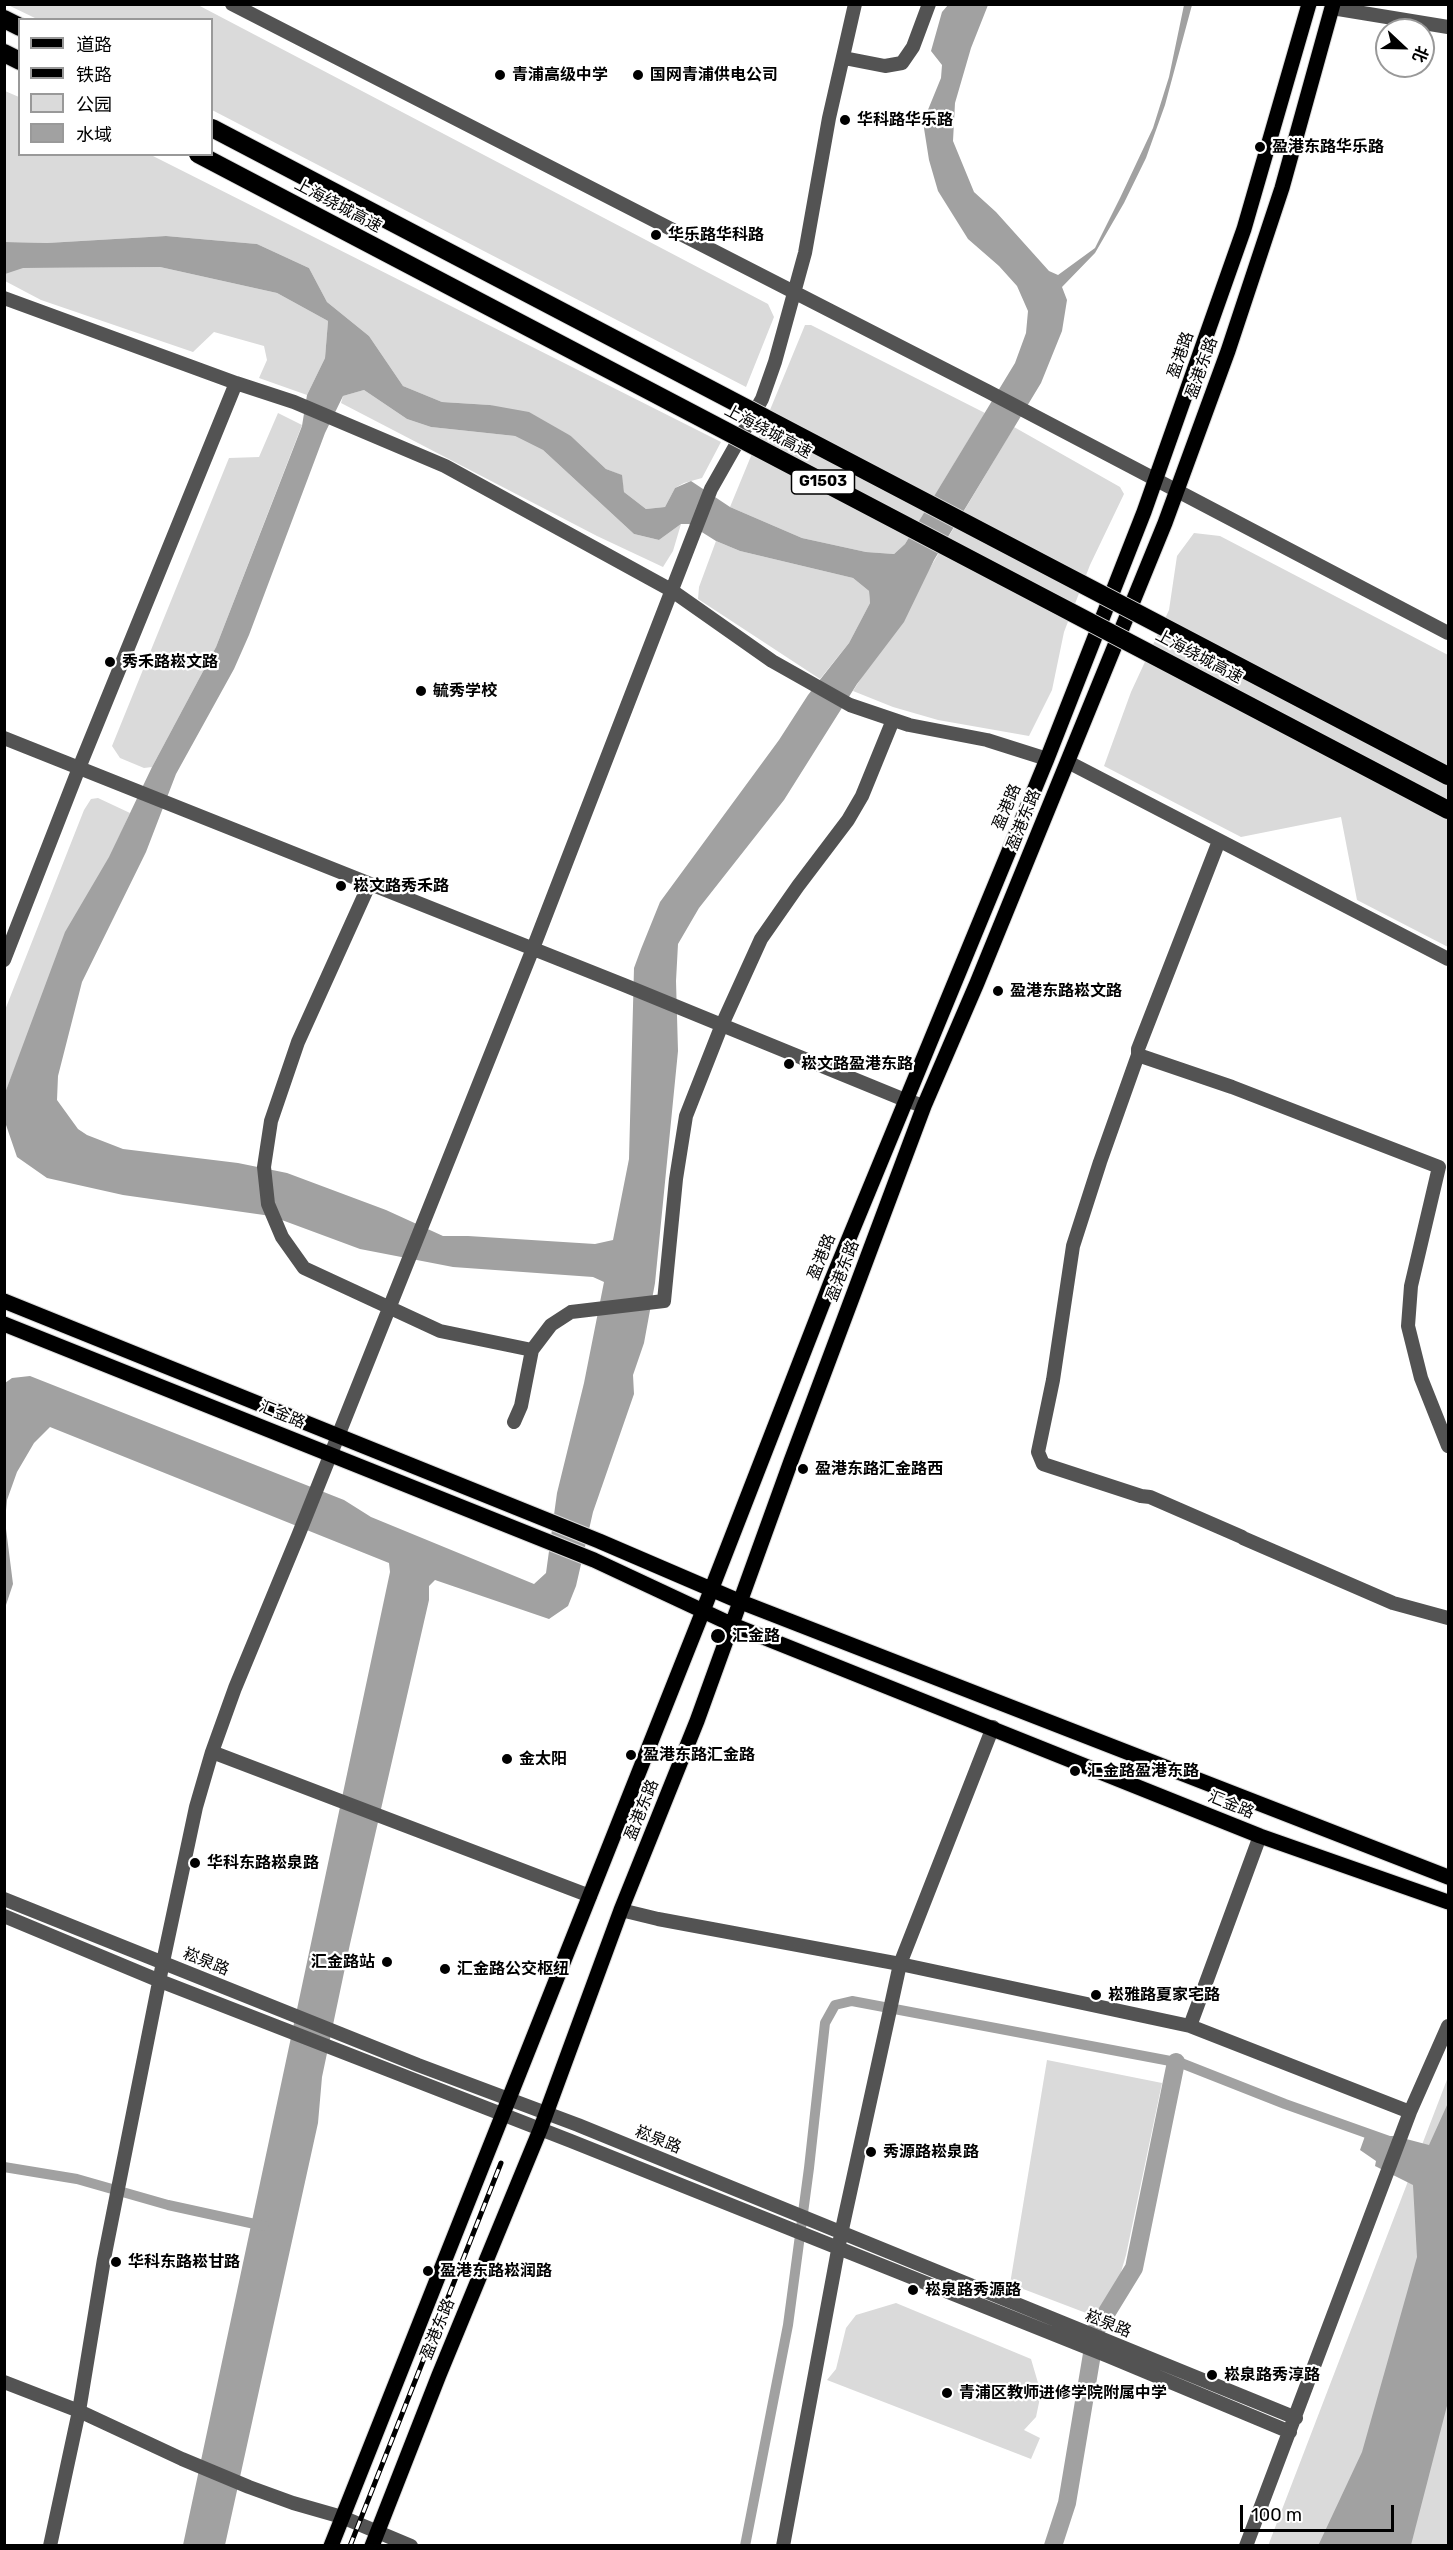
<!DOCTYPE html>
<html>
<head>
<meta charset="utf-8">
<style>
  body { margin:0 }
  #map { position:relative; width:1453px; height:2550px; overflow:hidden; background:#fff; font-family:Rubik,"Noto Sans SC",sans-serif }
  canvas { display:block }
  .frame { position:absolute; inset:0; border:6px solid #000; pointer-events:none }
  .legend { position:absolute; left:18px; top:18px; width:195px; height:138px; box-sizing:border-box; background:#fff; border:2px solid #999; margin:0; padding:8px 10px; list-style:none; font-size:18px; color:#000 }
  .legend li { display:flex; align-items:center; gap:12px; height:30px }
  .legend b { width:30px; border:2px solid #999 }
  .north { position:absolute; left:1375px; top:18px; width:60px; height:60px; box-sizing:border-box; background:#fff; border:2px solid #999; border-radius:50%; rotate:112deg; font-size:16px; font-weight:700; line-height:24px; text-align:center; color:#000 }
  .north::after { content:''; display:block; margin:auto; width:21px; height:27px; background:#000; clip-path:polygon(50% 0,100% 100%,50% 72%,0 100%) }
  .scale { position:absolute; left:1240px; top:2505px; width:154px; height:27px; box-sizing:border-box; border:3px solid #000; border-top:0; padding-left:8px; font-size:18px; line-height:21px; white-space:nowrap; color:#000; -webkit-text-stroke:4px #fff; paint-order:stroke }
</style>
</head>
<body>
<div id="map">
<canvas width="1453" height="2550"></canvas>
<div class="frame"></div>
<ul class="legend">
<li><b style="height:8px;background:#000"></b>道路</li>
<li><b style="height:8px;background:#000"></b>铁路</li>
<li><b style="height:16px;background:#dadada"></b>公园</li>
<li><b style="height:16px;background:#a1a1a1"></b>水域</li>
</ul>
<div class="north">北</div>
<div class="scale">100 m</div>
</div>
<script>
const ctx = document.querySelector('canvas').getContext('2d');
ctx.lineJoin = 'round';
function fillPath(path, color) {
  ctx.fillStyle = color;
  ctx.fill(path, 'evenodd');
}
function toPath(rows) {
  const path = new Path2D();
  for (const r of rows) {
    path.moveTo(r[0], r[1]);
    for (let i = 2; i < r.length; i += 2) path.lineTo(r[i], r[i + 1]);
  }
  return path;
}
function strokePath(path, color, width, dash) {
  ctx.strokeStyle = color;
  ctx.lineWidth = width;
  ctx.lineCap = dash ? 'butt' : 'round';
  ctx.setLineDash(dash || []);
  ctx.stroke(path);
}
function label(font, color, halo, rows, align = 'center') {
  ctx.font = font + ' Rubik,"Noto Sans SC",sans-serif';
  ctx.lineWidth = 4.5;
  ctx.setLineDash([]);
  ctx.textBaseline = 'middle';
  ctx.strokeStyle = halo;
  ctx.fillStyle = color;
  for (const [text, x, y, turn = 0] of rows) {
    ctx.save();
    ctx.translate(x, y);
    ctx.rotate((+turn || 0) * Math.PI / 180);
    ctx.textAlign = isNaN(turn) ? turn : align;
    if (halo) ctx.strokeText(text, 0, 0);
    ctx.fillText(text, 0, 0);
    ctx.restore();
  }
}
fillPath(toPath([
  [8,5,198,5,768,304,774,317,746,387,212,110,212,20,37,19],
  [5,91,19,97,20,154,151,155,721,442,702,478,684,483,675,488,665,507,646,509,624,492,621,475,606,469,571,436,490,405,442,402,403,386,369,336,327,302,309,268,257,244,166,236,47,243,5,242],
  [160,267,277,293,328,321,325,358,307,395,259,378,267,360,264,346,214,332,193,352,41,300,5,281,4,268],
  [805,325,811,325,985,413,905,544,894,554,866,552,802,538,730,507],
  [364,390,407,419,431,427,515,436,543,450,634,534,659,540,681,524,673,551,663,567,597,536,341,403,343,396],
  [278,413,302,425,216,647,152,767,144,768,120,758,112,746,229,458,259,457],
  [1014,427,1120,487,1124,494,1090,565,1064,632,1052,690,1029,736,938,720,893,707,853,691,921,583],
  [1194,533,1220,536,1448,655,1448,947,1357,900,1341,817,1241,837,1104,766,1131,692,1169,610,1177,556],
  [716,541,740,551,853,578,869,591,870,603,849,643,820,679,698,599,699,587],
  [98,798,130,813,25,1042,5,1093,5,1010,84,810,91,799],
  [1047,2060,1162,2083,1126,2255,1119,2279,1094,2316,1010,2284],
  [1448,2077,1448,2545,1268,2546,1377,2262],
  [896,2303,1031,2359,1041,2393,1036,2417,1024,2430,1040,2438,1031,2459,827,2380,836,2369,846,2328,856,2315]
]), '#dadada');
fillPath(toPath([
  [948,5,988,5,971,48,955,103,953,141,974,192,996,212,1049,271,1058,275,1095,248,1120,198,1153,128,1169,77,1184,5,1192,5,1165,105,1146,158,1124,203,1095,253,1062,287,1067,300,1062,331,1041,383,934,560,904,622,857,684,784,800,699,908,678,944,676,981,678,1051,655,1283,644,1343,633,1375,634,1394,593,1512,576,1586,568,1606,549,1619,435,1580,429,1586,429,1600,350,1944,322,2077,318,2123,225,2545,183,2545,390,1572,389,1563,50,1427,34,1443,17,1472,7,1500,5,1521,13,1584,5,1608,5,1383,12,1378,30,1376,344,1500,371,1517,534,1584,546,1573,557,1493,584,1383,604,1282,593,1277,453,1267,360,1249,271,1216,123,1195,47,1178,17,1157,5,1122,5,1093,65,932,109,857,152,767,216,647,302,426,307,395,325,358,328,321,277,293,160,267,23,268,5,274,5,242,47,243,166,236,257,244,309,268,327,302,369,336,403,386,442,402,490,405,529,412,571,436,606,469,622,475,624,492,646,509,665,507,675,488,691,481,730,507,802,538,866,552,894,554,905,544,1015,363,1026,333,1028,311,1017,286,999,266,968,239,938,191,929,160,923,122,941,78,942,65,931,51,942,12],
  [364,390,407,419,431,427,515,436,543,450,634,534,659,540,681,524,689,524,716,541,740,551,853,578,869,591,870,603,849,643,808,695,779,740,660,902,641,949,634,968,629,1159,613,1240,595,1244,468,1236,443,1236,386,1210,287,1173,238,1163,123,1149,87,1135,78,1129,57,1100,58,1076,82,982,146,852,176,774,234,669,249,635,325,433,343,396],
  [1448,2103,1448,2402,1411,2545,1318,2546,1362,2452,1417,2257,1413,2185,1375,2166,1376,2161,1360,2150,1365,2136,1395,2136,1429,2145]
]), '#a1a1a1');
strokePath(toPath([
  [4,2167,77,2179,168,2205,264,2226],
  [745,2546,788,2325,809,2168,825,2023,835,2005,852,2001,1181,2063,1285,2104,1389,2141]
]), '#a1a1a1', 10);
strokePath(toPath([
  [1053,2546,1067,2503,1096,2330,1134,2268,1176,2062]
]), '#a1a1a1', 18);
const major = toPath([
  [4,1301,599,1541,741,1602,1448,1877],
  [4,1324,594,1560,733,1625,1260,1836,1448,1902],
  [331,2546,703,1611,831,1282,1047,759,1144,512,1244,229,1309,4],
  [372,2546,439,2375,540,2130,621,1910,697,1721,791,1461,924,1106,977,983,1165,523,1228,351,1282,188,1333,4]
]);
const highway = toPath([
  [4,19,20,27],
  [4,53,20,61]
]);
strokePath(major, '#dbdbdb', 17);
strokePath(highway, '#dbdbdb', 20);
strokePath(toPath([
  [232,4,987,391,1448,633],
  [1332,8,1448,27],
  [844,58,885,66,902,63,913,47,929,4],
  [4,298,236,383,294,402,445,466,671,590,772,661,850,705,909,725,987,740,1047,759],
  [4,738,624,985,905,1100,924,1106],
  [1068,762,1448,959],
  [1219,841,1138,1049,1138,1055,1100,1162,1073,1246,1053,1380,1038,1452,1043,1464,1141,1496,1150,1497,1242,1537],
  [369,885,298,1042,271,1121,264,1167,268,1204,282,1237,304,1268,440,1331,532,1350],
  [4,960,79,768,236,383],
  [1138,1055,1232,1087,1439,1167,1411,1286,1408,1326,1421,1378,1448,1446],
  [514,1422,521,1406,532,1350,551,1325,571,1312,664,1301,676,1179,686,1116,721,1027,761,939,798,886,848,820,862,796,893,720],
  [1243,1538,1393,1603,1448,1618],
  [212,1752,590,1896],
  [4,1899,418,2065,578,2125,1296,2418],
  [621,1910,658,1919,900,1964,1190,2026,1410,2112],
  [4,1916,160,1981,571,2141,1108,2356,1290,2432],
  [1190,2026,1260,1836],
  [4,2382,79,2411,182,2459,249,2487,293,2503,342,2517,411,2546],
  [50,2546,79,2411,104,2259,163,1962,196,1807,212,1752,235,1688,298,1536,532,951,711,489,762,399,775,362,805,253,829,118,855,4],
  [783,2546,841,2234,900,1964,993,1727],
  [1246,2546,1410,2112,1448,2026]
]), '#535353', 14);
strokePath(major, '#000', 15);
strokePath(highway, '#000', 18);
const rail = toPath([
  [350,2546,501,2163]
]);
strokePath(rail, '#000', 5);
strokePath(rail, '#fff', 3, [9]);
const highwayBridge = toPath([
  [212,128,1448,776],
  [198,154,1448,810]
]);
strokePath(highwayBridge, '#dbdbdb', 20, []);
strokePath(highwayBridge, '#000', 18);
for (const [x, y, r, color] of [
  [500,75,6,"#000"],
  [638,75,6,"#000"],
  [845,120,6,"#000"],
  [1260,147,6,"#000"],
  [656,235,6,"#000"],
  [110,662,6,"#000"],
  [421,691,6,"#000"],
  [341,886,6,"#000"],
  [998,991,6,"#000"],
  [789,1064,6,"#000"],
  [803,1469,6,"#000"],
  [718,1636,8,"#000"],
  [631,1755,6,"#000"],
  [507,1759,6,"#000"],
  [1075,1771,6,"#000"],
  [195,1863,6,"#000"],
  [387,1962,6,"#000"],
  [445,1969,6,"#000"],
  [1096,1995,6,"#000"],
  [871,2152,6,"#000"],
  [116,2262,6,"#000"],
  [428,2271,6,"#000"],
  [913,2290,6,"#000"],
  [1212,2375,6,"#000"],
  [947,2393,6,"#000"]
]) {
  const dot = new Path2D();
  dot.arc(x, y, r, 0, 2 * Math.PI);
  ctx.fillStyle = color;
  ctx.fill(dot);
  strokePath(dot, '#fff', 2);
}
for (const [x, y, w] of [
  [823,482,63]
]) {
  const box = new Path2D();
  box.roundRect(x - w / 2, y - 12, w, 24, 4.5);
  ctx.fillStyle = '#fff';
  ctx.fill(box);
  strokePath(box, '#000', 1.5);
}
label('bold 15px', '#000', null, [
  ["G1503",823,482]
]);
label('bold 16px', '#000', '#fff', [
  ["青浦高级中学",512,75],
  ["国网青浦供电公司",650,75],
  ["华科路华乐路",857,120],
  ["盈港东路华乐路",1272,147],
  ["华乐路华科路",668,235],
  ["秀禾路崧文路",122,662],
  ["毓秀学校",433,691],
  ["崧文路秀禾路",353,886],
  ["盈港东路崧文路",1010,991],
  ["崧文路盈港东路",801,1064],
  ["盈港东路汇金路西",815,1469],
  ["汇金路",732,1636],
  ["盈港东路汇金路",643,1755],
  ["金太阳",519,1759],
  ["汇金路盈港东路",1087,1771],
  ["华科东路崧泉路",207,1863],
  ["汇金路站",375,1962,"right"],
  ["汇金路公交枢纽",457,1969],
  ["崧雅路夏家宅路",1108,1995],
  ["秀源路崧泉路",883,2152],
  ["华科东路崧甘路",128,2262],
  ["盈港东路崧润路",440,2271],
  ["崧泉路秀源路",925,2290],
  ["崧泉路秀淳路",1224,2375],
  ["青浦区教师进修学院附属中学",959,2393]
], 'left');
label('16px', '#000', '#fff', [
  ["上海绕城高速",338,206,28],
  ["盈港路",1181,355,-71],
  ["盈港东路",1202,368,-70],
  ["上海绕城高速",768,432,28],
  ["上海绕城高速",1199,657,28],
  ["盈港路",1007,807,-67],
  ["盈港东路",1024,820,-68],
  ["盈港路",822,1257,-68],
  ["盈港东路",843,1271,-69],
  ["汇金路",282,1415,22],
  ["汇金路",1231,1805,22],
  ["盈港东路",642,1810,-68],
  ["崧泉路",206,1962,22],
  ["崧泉路",658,2140,22],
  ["崧泉路",1108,2324,22],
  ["盈港东路",438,2329,-68]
]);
</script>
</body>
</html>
